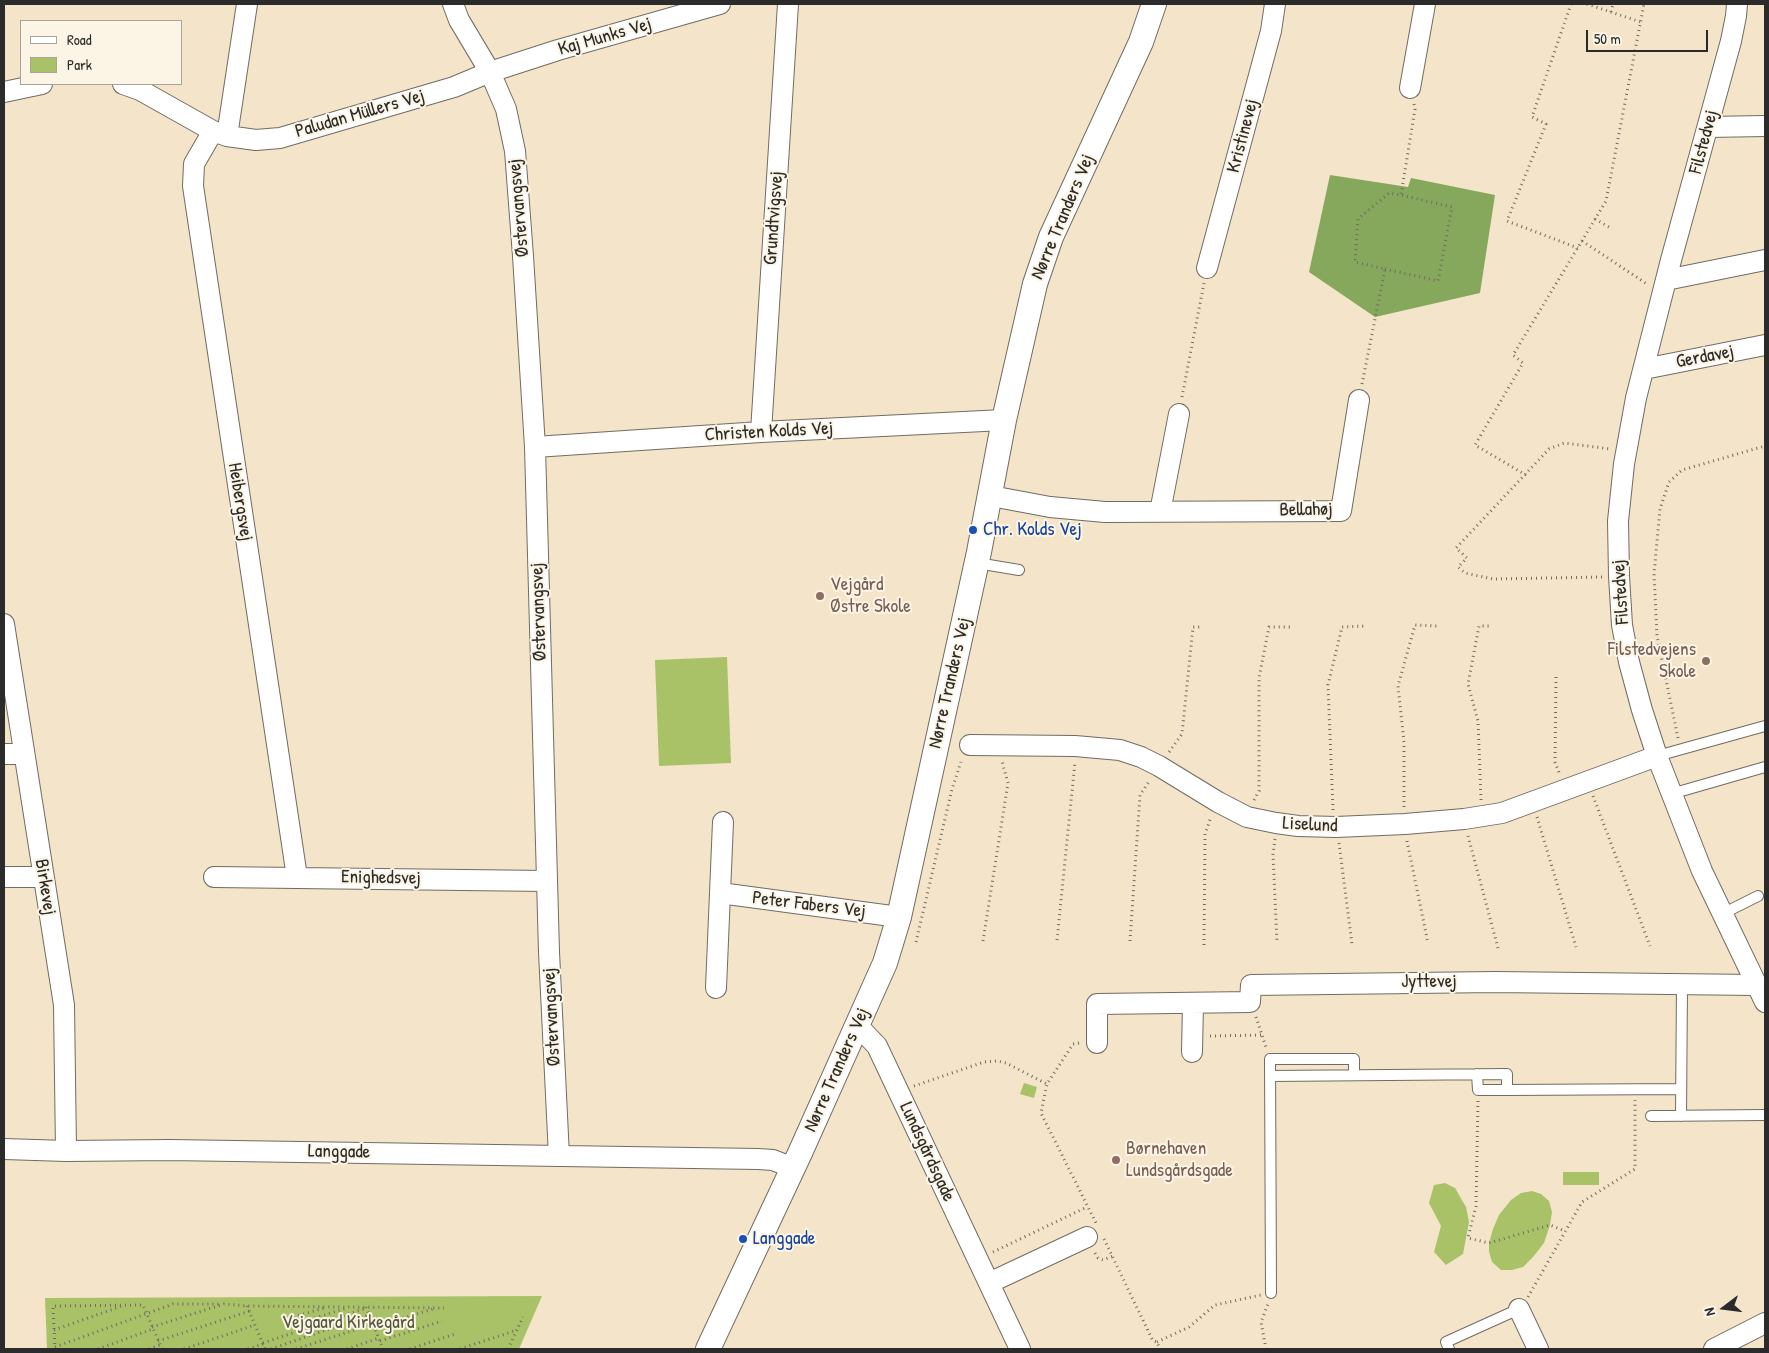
<!DOCTYPE html>
<html>
<head>
<meta charset="utf-8">
<style>
  body { margin:0 }
  #map { position:relative; width:1769px; height:1353px; overflow:hidden; background:#f4e4c9; font-family:"Patrick Hand",sans-serif }
  canvas { display:block }
  .frame { position:absolute; inset:0; border:5px solid #2b2b2b; pointer-events:none }
  .legend { position:absolute; left:20px; top:20px; width:162px; height:65px; box-sizing:border-box; background:#fcf5e5; border:1px solid #a8a49b; margin:0; padding:6px 9px; list-style:none; font-size:15px; color:#2b2b2b }
  .legend li { display:flex; align-items:center; gap:10px; height:25px }
  .legend b { width:25px; border:1px solid #a8a49b }
  .north { position:absolute; left:1699px; top:1283px; width:50px; height:50px; -webkit-text-stroke:4px #fcf5e5; paint-order:stroke; rotate:255deg; font-size:14px; font-weight:700; line-height:20px; text-align:center; color:#2b2b2b }
  .north::after { content:''; display:block; margin:auto; width:18px; height:22px; background:#2b2b2b; clip-path:polygon(50% 0,100% 100%,50% 72%,0 100%) }
  .scale { position:absolute; left:1586px; top:30px; width:122px; height:22px; box-sizing:border-box; border:2px solid #2b2b2b; border-top:0; padding-left:6px; font-size:15px; line-height:18px; white-space:nowrap; color:#2b2b2b; -webkit-text-stroke:4px #fcf5e5; paint-order:stroke }
</style>
</head>
<body>
<div id="map">
<canvas width="1769" height="1353"></canvas>
<div class="frame"></div>
<ul class="legend">
<li><b style="height:6px;background:#fff"></b>Road</li>
<li><b style="height:14px;background:#a9c268"></b>Park</li>
</ul>
<div class="north">N</div>
<div class="scale">50 m</div>
</div>
<script>
const ctx = document.querySelector('canvas').getContext('2d');
ctx.lineJoin = 'round';
function fillPath(path, color) {
  ctx.fillStyle = color;
  ctx.fill(path, 'evenodd');
}
function toPath(rows) {
  const path = new Path2D();
  for (const r of rows) {
    path.moveTo(r[0], r[1]);
    for (let i = 2; i < r.length; i += 2) path.lineTo(r[i], r[i + 1]);
  }
  return path;
}
function strokePath(path, color, width, dash) {
  ctx.strokeStyle = color;
  ctx.lineWidth = width;
  ctx.lineCap = dash ? 'butt' : 'round';
  ctx.setLineDash(dash || []);
  ctx.stroke(path);
}
function label(font, color, halo, rows, align = 'center') {
  ctx.font = font + ' "Patrick Hand",sans-serif';
  ctx.lineWidth = 4;
  ctx.setLineDash([]);
  ctx.textBaseline = 'middle';
  ctx.strokeStyle = halo;
  ctx.fillStyle = color;
  for (const [text, x, y, turn = 0] of rows) {
    ctx.save();
    ctx.translate(x, y);
    ctx.rotate((+turn || 0) * Math.PI / 180);
    ctx.textAlign = isNaN(turn) ? turn : align;
    if (halo) ctx.strokeText(text, 0, 0);
    ctx.fillText(text, 0, 0);
    ctx.restore();
  }
}
fillPath(toPath([
  [727,657,731,763,659,766,655,660],
  [1024,1083,1037,1087,1034,1098,1020,1094],
  [1563,1172,1599,1172,1599,1185,1563,1185],
  [1445,1183,1455,1188,1466,1207,1469,1222,1463,1254,1446,1265,1434,1252,1441,1226,1429,1203,1434,1185],
  [1532,1191,1541,1194,1549,1201,1552,1212,1550,1225,1544,1243,1533,1257,1523,1267,1512,1270,1501,1270,1492,1262,1489,1252,1489,1243,1493,1229,1499,1215,1511,1200,1521,1193],
  [542,1296,519,1349,47,1349,45,1298]
]), '#a9c268');
fillPath(toPath([
  [1330,175,1408,187,1411,178,1495,195,1480,293,1375,317,1309,272]
]), '#86a85c');
const service = toPath([
  [977,563,1019,570],
  [1657,756,1765,726],
  [1671,794,1765,767],
  [1722,914,1758,896],
  [1477,1074,1478,1090,1507,1090],
  [1270,1076,1507,1074,1507,1090,1681,1089],
  [1651,1116,1765,1115],
  [1681,1116,1682,984],
  [1271,1293,1270,1059,1354,1059,1354,1075],
  [1449,1349,1446,1342,1519,1309]
]);
const minor = toPath([
  [453,4,459,20,490,72,506,109,515,151,523,256,535,447,549,952,559,1156],
  [1737,4,1736,16,1731,41,1671,260,1636,398,1624,464,1618,521,1619,576,1622,625,1629,662,1642,710,1657,756,1702,871,1765,1002],
  [123,84,140,90,213,131,227,136,256,140,280,138,454,87,490,72,558,50,720,4],
  [1410,88,1425,4],
  [4,92,42,84],
  [1708,127,1765,126],
  [213,131,194,164,193,186,297,877],
  [227,136,247,4],
  [1207,268,1271,31,1275,4],
  [1666,280,1765,260],
  [1644,369,1765,345],
  [761,432,788,4],
  [535,447,761,432,1004,420],
  [991,496,1050,507,1105,512,1341,511,1359,400],
  [1160,512,1179,414],
  [4,624,64,1005,66,1151],
  [970,745,1075,746,1120,750,1141,757,1159,766,1218,802,1247,817,1276,823,1298,826,1336,827,1405,824,1464,819,1502,813,1657,756],
  [4,754,24,754],
  [4,877,43,877],
  [214,877,547,881],
  [720,893,899,917],
  [716,988,723,822],
  [858,1026,877,1046,1020,1349],
  [1097,1043,1097,1004,1250,1002,1251,985,1495,982,1756,985],
  [1192,1052,1193,1003],
  [4,1149,66,1151,169,1150,758,1159,773,1160,793,1168],
  [989,1283,1087,1237],
  [1519,1309,1538,1349],
  [1714,1349,1765,1323]
]);
const tertiary = toPath([
  [708,1349,800,1153,885,963,899,917,979,552,1004,420,1035,284,1051,237,1141,42,1154,4]
]);
strokePath(service, '#716c62', 12);
strokePath(minor, '#716c62', 22);
strokePath(tertiary, '#716c62', 26);
strokePath(toPath([
  [1571,4,1532,117,1546,124,1507,221,1578,248],
  [1587,4,1641,22],
  [1611,12,1613,4],
  [1595,219,1609,227],
  [1582,241,1647,284],
  [1385,269,1438,281,1452,207,1401,195],
  [1362,384,1385,269,1355,262,1358,219,1389,193,1401,195,1415,109,1414,104],
  [1182,397,1204,283],
  [1526,475,1475,445,1523,363,1513,355,1606,201,1644,4],
  [1602,577,1493,579,1465,573,1458,567,1467,558,1456,548,1549,449,1564,443,1611,449],
  [1556,677,1555,762,1560,775],
  [1678,738,1657,636,1654,574,1660,509,1669,482,1682,470,1765,446],
  [1169,752,1182,734,1193,627,1201,627],
  [1593,796,1650,946],
  [1254,800,1259,791,1259,678,1269,627,1293,627],
  [1481,800,1478,721,1468,684,1479,626,1492,626],
  [1404,807,1404,742,1398,686,1415,625,1438,626],
  [1333,810,1328,685,1342,627,1366,626],
  [1537,817,1576,947],
  [1468,836,1498,948],
  [1275,839,1273,854,1277,943],
  [1407,841,1428,943],
  [1339,843,1352,944],
  [1057,940,1075,762],
  [983,941,1008,783,1002,761],
  [1130,941,1140,795,1150,780],
  [916,942,952,789,961,762],
  [1204,945,1205,834,1211,817],
  [1256,1017,1266,1047],
  [1210,1036,1262,1035],
  [1079,1043,1073,1044,1047,1084,1041,1113,1096,1223],
  [914,1086,984,1062,997,1061,1006,1063,1047,1084],
  [1478,1101,1476,1206,1468,1238,1489,1243,1550,1225,1565,1231],
  [1104,1239,1153,1341,1157,1342,1160,1349],
  [993,1252,1087,1207],
  [1095,1253,1098,1258,1103,1260,1113,1256],
  [1528,1297,1582,1202,1635,1169,1635,1100],
  [247,1306,265,1349],
  [366,1307,383,1349],
  [284,1320,324,1308],
  [152,1327,224,1304,247,1306,444,1308],
  [286,1327,347,1308],
  [374,1327,433,1309],
  [54,1330,122,1306],
  [158,1341,250,1311],
  [380,1341,442,1321],
  [1157,1342,1189,1327,1215,1305,1261,1295],
  [263,1343,366,1308],
  [55,1347,173,1304,219,1304],
  [55,1349,53,1306,143,1305,162,1349],
  [98,1349,153,1329],
  [149,1349,160,1345],
  [184,1349,255,1325],
  [248,1349,263,1344],
  [271,1349,369,1315],
  [296,1349,373,1324],
  [347,1349,379,1338],
  [410,1349,455,1334],
  [460,1349,517,1330],
  [508,1349,523,1317],
  [1266,1349,1261,1322,1268,1304]
]), '#716c62', 3, [1, 4]);
strokePath(service, '#fff', 10);
strokePath(minor, '#fff', 20);
strokePath(tertiary, '#fff', 24);
for (const [x, y, r, color] of [
  [973,530,5,"#1a4fb4"],
  [820,596,5,"#8d6e63"],
  [1706,661,5,"#8d6e63"],
  [1116,1160,5,"#8d6e63"],
  [743,1239,5,"#1a4fb4"]
]) {
  const dot = new Path2D();
  dot.arc(x, y, r, 0, 2 * Math.PI);
  ctx.fillStyle = color;
  ctx.fill(dot);
  strokePath(dot, '#fcf5e5', 2);
}
label('19px', '#2b2b2b', '#fcf5e5', [
  ["Kaj Munks Vej",605,37,-16],
  ["Paludan Müllers Vej",360,114,-16],
  ["Kristinevej",1243,136,-75],
  ["Filstedvej",1704,142,-75],
  ["Østervangsvej",519,208,-95],
  ["Nørre Tranders Vej",1063,217,-67],
  ["Grundtvigsvej",774,218,-86],
  ["Gerdavej",1705,357,-11],
  ["Christen Kolds Vej",769,432,-3],
  ["Heibergsvej",240,502,81],
  ["Bellahøj",1306,510,-1],
  ["Filstedvej",1621,592,-94],
  ["Østervangsvej",539,612,-92],
  ["Nørre Tranders Vej",950,683,-77],
  ["Liselund",1310,825,3],
  ["Enighedsvej",381,878,1],
  ["Birkevej",45,887,81],
  ["Peter Fabers Vej",809,905,7],
  ["Jyttevej",1429,982],
  ["Østervangsvej",552,1017,-93],
  ["Nørre Tranders Vej",837,1070,-66],
  ["Langgade",339,1152,1],
  ["Lundsgårdsgade",927,1152,65]
]);
label('19px', '#164399', '#fcf5e5', [
  ["Chr. Kolds Vej",983,530],
  ["Langgade",753,1239]
], 'left');
label('19px', '#785e54', '#fcf5e5', [
  ["Vejgård",830,585],
  ["Østre Skole",830,607],
  ["Filstedvejens",1696,650,"right"],
  ["Skole",1696,672,"right"],
  ["Børnehaven",1126,1149],
  ["Lundsgårdsgade",1126,1171]
], 'left');
label('19px', '#51583d', '#fcf5e5', [
  ["Vejgaard Kirkegård",348,1323]
]);
</script>
</body>
</html>
